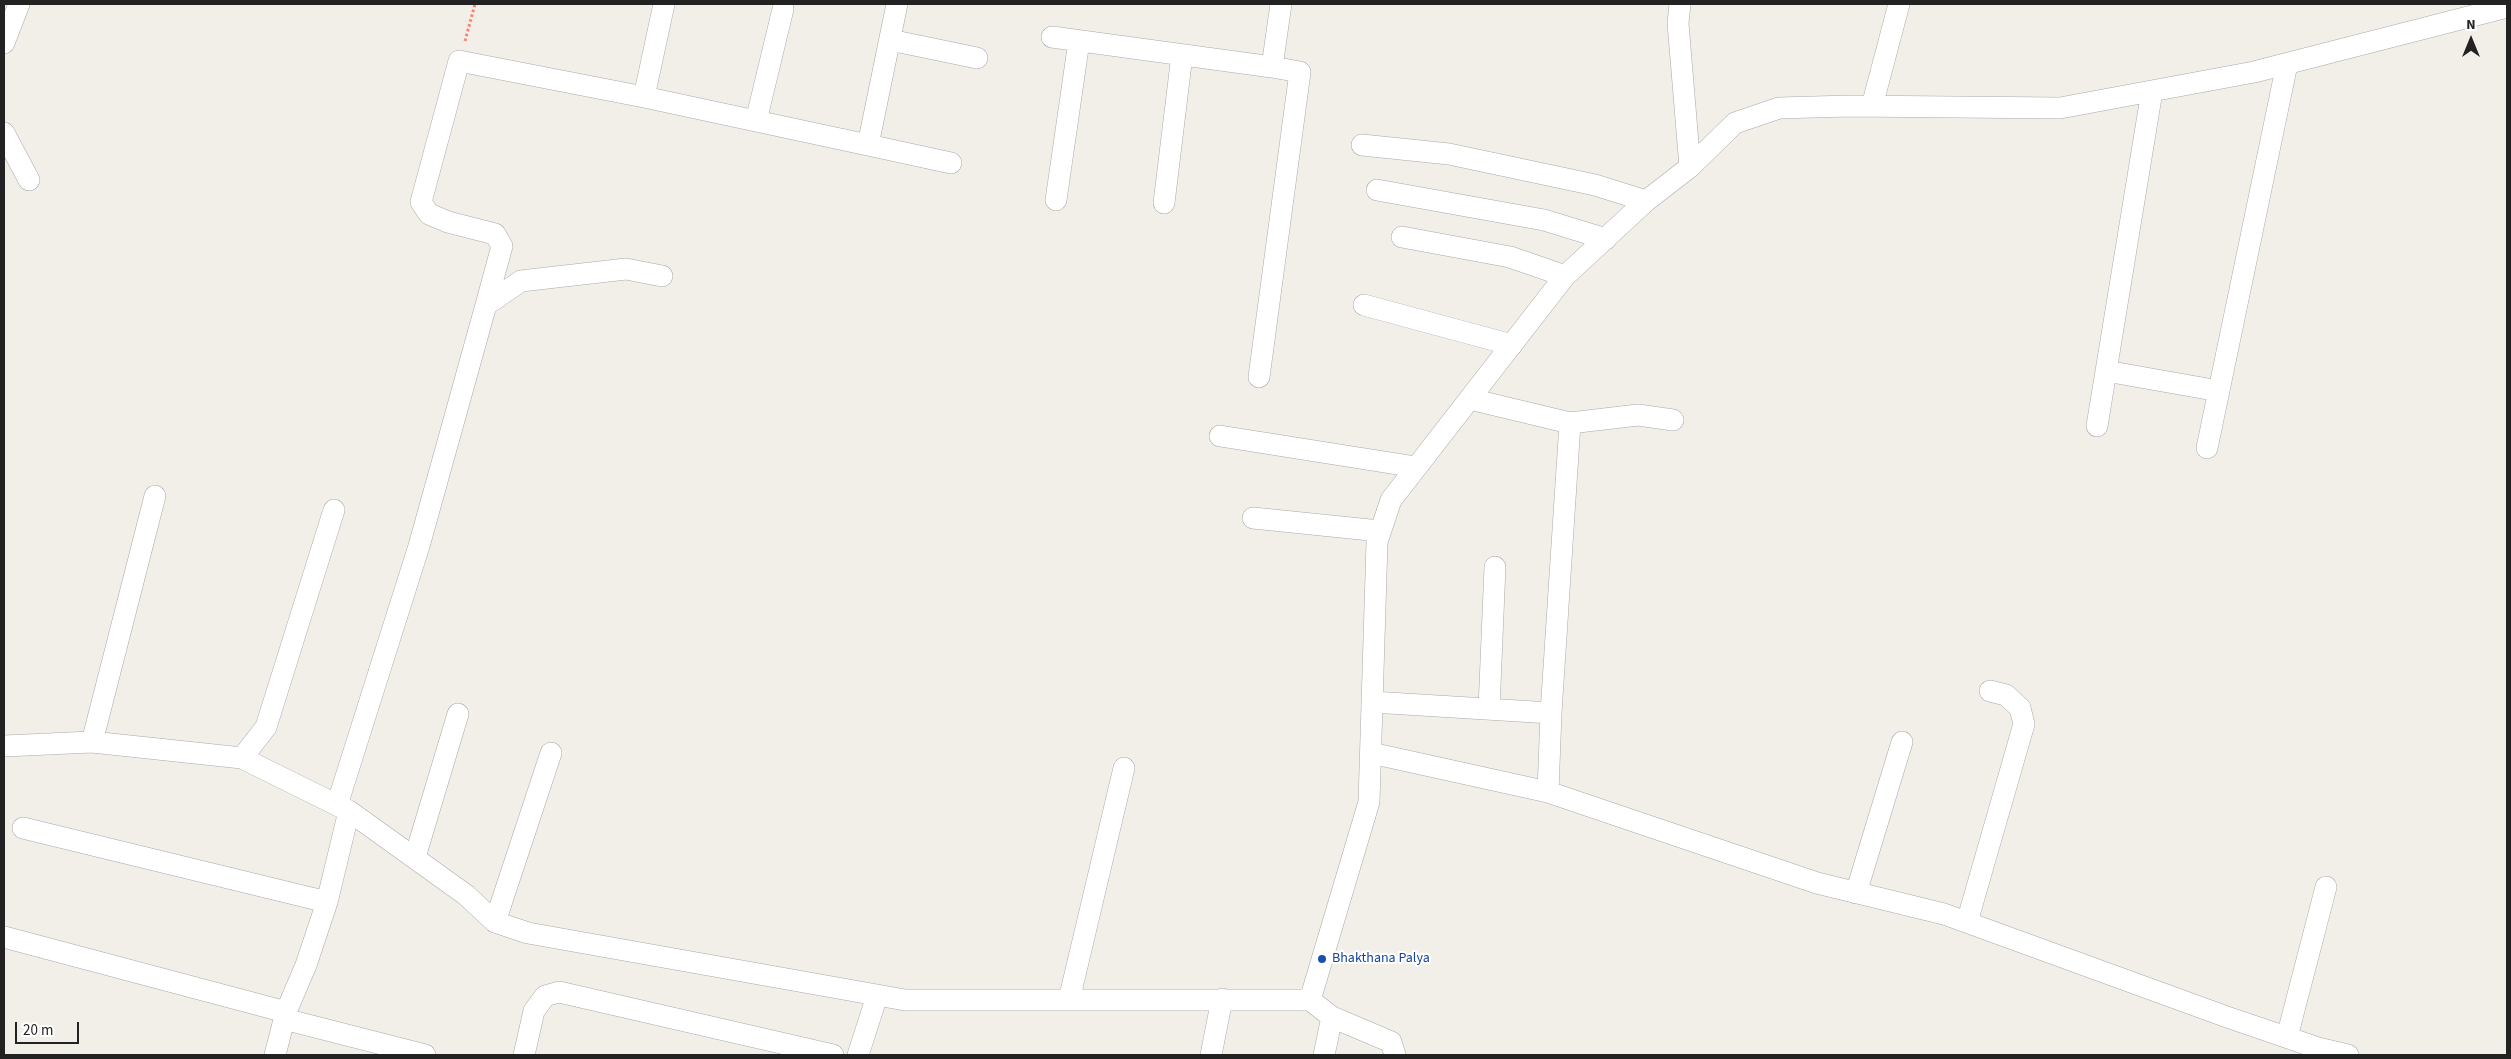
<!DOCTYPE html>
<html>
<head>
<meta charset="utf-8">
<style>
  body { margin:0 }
  #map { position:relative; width:2511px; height:1059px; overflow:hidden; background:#f2efe9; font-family:"Source Sans 3",sans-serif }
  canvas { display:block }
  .frame { position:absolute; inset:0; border:5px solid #222; pointer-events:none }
  .north { position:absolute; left:2446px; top:15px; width:50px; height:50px; -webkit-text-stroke:4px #fff; paint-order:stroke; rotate:0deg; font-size:14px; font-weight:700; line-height:20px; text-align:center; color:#222 }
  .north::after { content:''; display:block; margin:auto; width:18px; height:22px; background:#222; clip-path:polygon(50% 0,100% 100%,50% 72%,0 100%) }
  .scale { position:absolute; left:15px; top:1022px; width:64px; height:22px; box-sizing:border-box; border:2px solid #222; border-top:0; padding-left:6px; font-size:15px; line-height:18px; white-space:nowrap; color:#222; -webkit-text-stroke:4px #fff; paint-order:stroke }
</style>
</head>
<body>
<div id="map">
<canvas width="2511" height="1059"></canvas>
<div class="frame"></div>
<div class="north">N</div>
<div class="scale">20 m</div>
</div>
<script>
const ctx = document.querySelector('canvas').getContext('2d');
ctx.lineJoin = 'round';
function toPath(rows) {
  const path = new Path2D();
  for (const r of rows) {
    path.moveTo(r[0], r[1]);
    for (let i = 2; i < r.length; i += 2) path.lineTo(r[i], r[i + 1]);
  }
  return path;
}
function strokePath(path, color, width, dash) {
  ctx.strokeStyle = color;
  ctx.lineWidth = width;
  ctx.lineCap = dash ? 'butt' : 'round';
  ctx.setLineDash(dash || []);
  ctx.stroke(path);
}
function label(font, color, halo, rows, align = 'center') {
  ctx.font = font + ' "Source Sans 3",sans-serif';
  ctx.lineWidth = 4;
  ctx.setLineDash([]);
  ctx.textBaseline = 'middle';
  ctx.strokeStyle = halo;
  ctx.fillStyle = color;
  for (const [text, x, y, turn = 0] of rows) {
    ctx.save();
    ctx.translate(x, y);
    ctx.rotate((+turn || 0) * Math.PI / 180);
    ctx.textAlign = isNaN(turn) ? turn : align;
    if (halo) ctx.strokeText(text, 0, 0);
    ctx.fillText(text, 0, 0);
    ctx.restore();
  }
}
const street = toPath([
  [1680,4,1678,23,1690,167],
  [1052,37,1272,67,1281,4],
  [890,40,977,58],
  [4,43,19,4],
  [644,97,664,4],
  [1872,106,1899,4],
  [756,121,783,9],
  [4,133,29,180],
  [868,145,951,163],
  [1362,145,1449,154,1595,185,1646,201],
  [1377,190,1544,220,1606,239],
  [1056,200,1079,41],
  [1164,203,1182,55],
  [1402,237,1510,257,1565,276],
  [486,305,502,246,495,234,448,222,429,214,421,202,459,61,644,97,868,145,897,4],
  [1364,305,1512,345],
  [2106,371,2219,391],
  [1259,377,1300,72,1272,67],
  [1470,399,1570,423,1551,713,1548,792],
  [1570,423,1638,415,1673,420],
  [2097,426,2152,91],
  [1220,436,1416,467],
  [2207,448,2287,64],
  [1253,518,1380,531],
  [1372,702,1551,713],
  [1489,709,1495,567],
  [92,742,155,496],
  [4,746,92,742,242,758,349,811,466,895,495,922,528,933,905,1000,1310,1000,1369,802,1377,542,1391,500,1565,276,1646,201,1690,167,1735,123,1779,108,1849,106,2060,108,2254,72,2507,7],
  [1371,753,1548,792,1817,883,1944,914,2227,1017,2318,1048,2348,1055],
  [242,758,266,727,334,510],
  [337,805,419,546,486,305,521,281,626,269,662,276],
  [23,828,327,902],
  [415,857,458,714],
  [1856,893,1902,742],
  [495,922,551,753],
  [1967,922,2024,724,2020,708,2006,695,1990,691],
  [4,937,286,1012],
  [1069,1000,1124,768],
  [1310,1000,1332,1017,1391,1042,1395,1055],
  [284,1019,425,1055],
  [2287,1037,2326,887],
  [275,1055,286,1012,306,965,327,902,349,811],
  [524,1055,534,1011,545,996,559,992,833,1055],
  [858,1055,877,996],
  [1211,1055,1222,999],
  [1324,1055,1332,1017]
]);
strokePath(street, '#a9a9a9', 22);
strokePath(toPath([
  [465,41,475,4]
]), '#fa8072', 3, [2.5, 2.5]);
strokePath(street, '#fff', 21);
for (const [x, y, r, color] of [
  [1322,959,5,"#1a4fb4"]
]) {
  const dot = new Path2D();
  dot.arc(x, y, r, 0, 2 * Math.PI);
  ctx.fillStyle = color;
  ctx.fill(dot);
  strokePath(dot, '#fff', 2);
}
label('14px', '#164399', '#fff', [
  ["Bhakthana Palya",1332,959]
], 'left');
</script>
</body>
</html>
